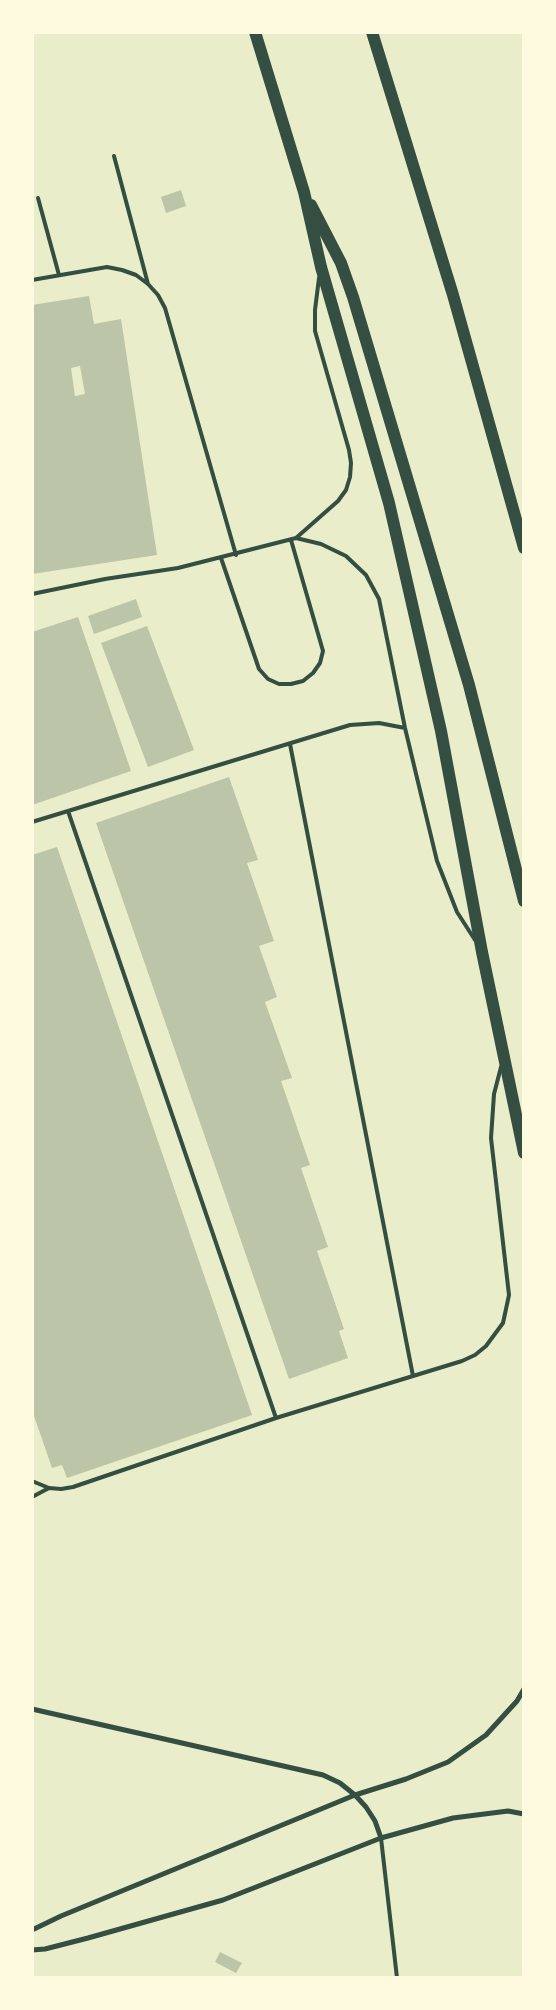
<!DOCTYPE html>
<html>
<head>
<meta charset="utf-8">
<style>
  body { margin:0 }
  #map { position:relative; width:556px; height:2010px; overflow:hidden; background:#e9edc9; font-family:Poppins,sans-serif }
  canvas { display:block }
  .frame { position:absolute; inset:0; border:34px solid #fefae0; pointer-events:none }
</style>
</head>
<body>
<div id="map">
<canvas width="556" height="2010"></canvas>
<div class="frame"></div>
</div>
<script>
const ctx = document.querySelector('canvas').getContext('2d');
ctx.lineJoin = 'round';
function fillPath(path, color) {
  ctx.fillStyle = color;
  ctx.fill(path, 'evenodd');
}
function toPath(rows) {
  const path = new Path2D();
  for (const r of rows) {
    path.moveTo(r[0], r[1]);
    for (let i = 2; i < r.length; i += 2) path.lineTo(r[i], r[i + 1]);
  }
  return path;
}
function strokePath(path, color, width, dash) {
  ctx.strokeStyle = color;
  ctx.lineWidth = width;
  ctx.lineCap = dash ? 'butt' : 'round';
  ctx.setLineDash(dash || []);
  ctx.stroke(path);
}
fillPath(toPath([
  [181,190,186,206,166,213,161,197],
  [89,296,94,324,121,319,157,555,32,574,32,305],
  [80,366,85,394,75,396,71,368],
  [136,599,142,617,94,634,88,616],
  [78,617,131,771,32,805,32,632],
  [147,626,194,750,148,767,101,643],
  [229,777,258,860,247,863,274,941,259,946,277,997,265,1002,292,1078,281,1081,310,1165,301,1168,328,1247,317,1251,344,1329,339,1331,348,1358,289,1379,96,823],
  [57,847,252,1415,67,1478,62,1465,52,1468,32,1410,32,855],
  [220,1952,242,1963,236,1973,215,1962]
]), '#bcc5a7');
strokePath(toPath([
  [114,156,148,284],
  [38,198,59,275],
  [32,280,107,267,122,270,136,275,148,284,158,295,165,308,236,555],
  [296,538,321,544,346,556,366,575,379,599,405,728,437,861,457,912,475,940],
  [221,558,259,669,268,679,279,684,291,684,303,681,313,673,320,663,323,651,291,540],
  [32,594,105,579,178,568,296,538,338,501,346,490,350,477,351,463,349,450,315,331,315,310,319,278],
  [290,744,413,1376],
  [68,811,276,1418],
  [32,822,350,725,379,723,405,728],
  [32,1481,49,1488,61,1489,73,1487,276,1418,462,1361,475,1355,486,1346,503,1323,509,1295,491,1138,494,1094,501,1067],
  [32,1497,49,1488],
  [381,1838,397,1978]
]), '#344e41', 4);
strokePath(toPath([
  [32,1709,323,1775,340,1783,355,1795,366,1807,375,1821,381,1838],
  [32,1930,61,1916,355,1795,406,1779,448,1762,486,1735,517,1701,524,1689],
  [32,1950,45,1949,88,1938,223,1900,381,1838,453,1818,508,1811,524,1814]
]), '#344e41', 5);
strokePath(toPath([
  [255,32,304,192,321,267,389,503,441,731,482,952,524,1153],
  [372,32,453,295,524,548],
  [311,205,341,263,353,297,469,685,524,901]
]), '#344e41', 12);
</script>
</body>
</html>
